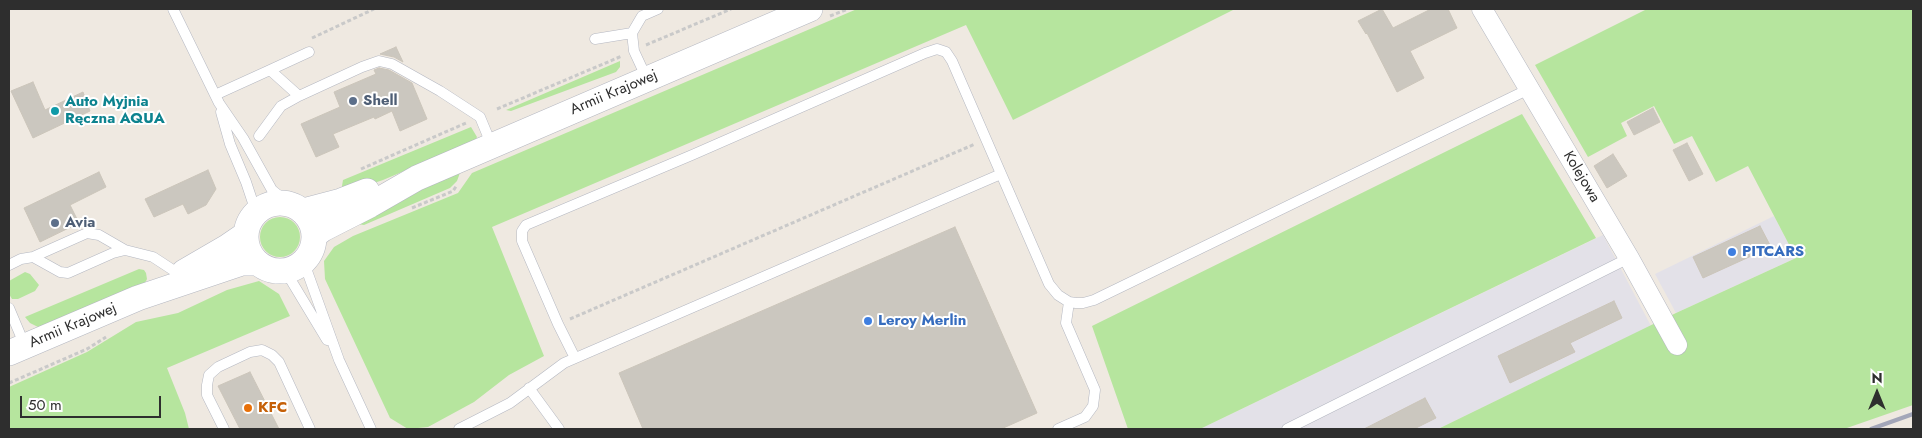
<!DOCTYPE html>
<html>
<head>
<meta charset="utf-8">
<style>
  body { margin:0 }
  #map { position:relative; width:1922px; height:438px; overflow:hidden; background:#efe9e1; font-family:Jost,sans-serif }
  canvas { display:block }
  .frame { position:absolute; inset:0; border:10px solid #2e2e2e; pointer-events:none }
  .north { position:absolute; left:1852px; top:368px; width:50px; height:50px; -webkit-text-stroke:4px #fff; paint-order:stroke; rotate:0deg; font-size:14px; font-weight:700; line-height:20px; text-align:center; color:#2e2e2e }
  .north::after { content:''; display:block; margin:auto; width:18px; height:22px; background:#2e2e2e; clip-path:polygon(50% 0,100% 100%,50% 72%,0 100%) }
  .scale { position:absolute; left:20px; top:396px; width:141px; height:22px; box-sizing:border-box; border:2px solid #2e2e2e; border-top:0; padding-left:6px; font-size:15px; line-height:18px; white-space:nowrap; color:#2e2e2e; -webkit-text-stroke:4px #fff; paint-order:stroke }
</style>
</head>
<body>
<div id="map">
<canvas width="1922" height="438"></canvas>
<div class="frame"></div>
<div class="north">N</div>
<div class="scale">50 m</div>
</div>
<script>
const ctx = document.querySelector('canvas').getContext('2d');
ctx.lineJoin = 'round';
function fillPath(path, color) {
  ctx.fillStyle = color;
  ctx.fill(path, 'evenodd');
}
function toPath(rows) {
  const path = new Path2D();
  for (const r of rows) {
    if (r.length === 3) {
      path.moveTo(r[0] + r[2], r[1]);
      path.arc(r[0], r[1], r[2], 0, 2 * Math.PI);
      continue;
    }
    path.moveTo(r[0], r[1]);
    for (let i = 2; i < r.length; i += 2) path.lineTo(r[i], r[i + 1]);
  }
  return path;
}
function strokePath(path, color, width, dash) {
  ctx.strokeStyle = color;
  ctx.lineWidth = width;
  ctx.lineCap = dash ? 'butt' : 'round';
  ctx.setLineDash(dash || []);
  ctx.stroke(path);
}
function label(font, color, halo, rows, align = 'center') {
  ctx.font = font + ' Jost,sans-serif';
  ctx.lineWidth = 4;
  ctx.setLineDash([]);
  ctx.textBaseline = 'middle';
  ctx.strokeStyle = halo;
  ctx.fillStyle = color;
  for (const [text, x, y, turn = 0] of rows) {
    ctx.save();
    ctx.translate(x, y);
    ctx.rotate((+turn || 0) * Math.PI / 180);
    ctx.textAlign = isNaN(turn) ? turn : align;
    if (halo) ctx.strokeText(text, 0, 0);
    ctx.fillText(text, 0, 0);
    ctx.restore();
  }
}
fillPath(toPath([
  [1774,216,1796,258,1676,313,1655,274],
  [1603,235,1651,326,1438,429,1200,429]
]), '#e3e1e8');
fillPath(toPath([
  [857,9,1235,9,1013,120,966,25,492,227,544,356,509,375,474,402,428,427,408,429,390,418,325,279,324,261,334,247,353,236,458,193,472,173],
  [1647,9,1913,9,1913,405,1844,429,1438,429,1676,313,1796,258,1748,166,1716,182,1692,136,1674,144,1654,106,1621,123,1627,136,1588,157,1535,65],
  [620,61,620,67,616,72,511,111,506,110],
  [1522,114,1596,238,1200,429,1128,429,1092,326],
  [471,127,477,137,475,141,383,180,344,193,342,186,343,180],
  [461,170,457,181,450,188,364,225,358,224,410,193],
  [280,237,20],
  [139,269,144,270,146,273,147,279,145,283,40,328,30,323,25,317],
  [25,272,30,274,39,285,35,291,18,299,12,299,9,294,9,281],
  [259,281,279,294,290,316,167,368,185,413,189,429,9,429,9,387,87,352,136,322,178,313,227,290]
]), '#b6e59e');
const building = toPath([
  [1382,9,1393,28,1431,9,1448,9,1457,28,1410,51,1424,78,1397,92,1367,33,1366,34,1358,21,1382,9],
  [396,47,403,62,394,57,380,54,396,47],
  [379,68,389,70,412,83,427,119,400,131,392,111,375,119,374,117,333,134,339,147,316,157,301,124,340,107,334,92,376,74,374,70,379,68],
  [33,82,45,110,83,92,90,111,33,138,11,91,33,82],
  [1653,108,1660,122,1634,135,1627,122,1653,108],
  [1687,143,1703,174,1689,181,1673,150,1687,143],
  [1613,154,1627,176,1607,188,1594,166,1613,154],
  [208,170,216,189,206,205,188,214,183,204,154,217,145,199,208,170],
  [99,172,106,187,70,205,79,223,40,242,24,208,99,172],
  [1760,226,1771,247,1703,278,1693,257,1760,226],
  [955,227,1037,413,1001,429,643,429,619,373,955,227],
  [1614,301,1622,318,1570,343,1575,352,1510,383,1498,356,1614,301],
  [250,372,279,429,240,429,218,386,250,372],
  [1425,398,1436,418,1414,429,1364,429,1425,398]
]);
fillPath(building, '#cbc7bf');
strokePath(building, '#cbc5ba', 1);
const service = toPath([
  [173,9,219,103,243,138,272,190,288,203],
  [595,39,632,33],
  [270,70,309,52],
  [647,79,634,51,632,33,642,16,658,9],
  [215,95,270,70,299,96],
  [221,112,230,144,246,182,253,203,253,215],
  [259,136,281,106,299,96,362,67,379,61,392,64,440,91,480,117,492,146],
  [33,257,87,233,99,235,125,250],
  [306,260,307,271,339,360,371,429],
  [9,265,21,259,33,257,60,272,68,273,113,253,125,250,153,257,179,274],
  [282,271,289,277,327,340],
  [9,308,25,346],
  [575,358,558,324,522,241,522,231,526,225,692,155,925,53,937,49,946,52,952,61,1049,284,1058,295,1069,302,1076,303,1083,303,1094,300,1529,89],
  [529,388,559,429],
  [224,429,207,395,207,385,209,375,218,367,250,352,262,350,272,355,279,362,310,429],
  [459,429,510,403,564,363,1001,174],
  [1058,429,1085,417,1093,406,1095,390,1066,323,1069,302],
  [1287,429,1629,258]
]);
const minor = toPath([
  [1482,9,1629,258,1677,345]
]);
const tertiary = toPath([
  [280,237,34],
  [303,211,341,201,367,191],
  [314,236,323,229,370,205,417,178,810,9],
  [184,272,227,247,246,234],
  [9,353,138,298,242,263,257,263]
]);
strokePath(service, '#b4b7c1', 11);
strokePath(minor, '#b4b7c1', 21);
strokePath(tertiary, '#b4b7c1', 26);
strokePath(toPath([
  [830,16,848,9],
  [312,38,374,9],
  [646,45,731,9],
  [497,109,622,56],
  [361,169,466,123],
  [412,208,453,191,457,185],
  [570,319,975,144],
  [9,383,87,349,106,337]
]), '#c9c9c9', 3, [4, 2.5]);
strokePath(service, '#fff', 10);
strokePath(minor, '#fff', 20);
strokePath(tertiary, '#fff', 25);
strokePath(toPath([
  [1871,429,1913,414]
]), '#a3a6b8', 4);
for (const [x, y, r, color] of [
  [353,101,5,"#5c6f8a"],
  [55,111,5,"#0f9aa8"],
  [55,223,5,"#5c6f8a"],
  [1732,252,5,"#3f7fe0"],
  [868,321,5,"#3f7fe0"],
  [248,408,5,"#e8710a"]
]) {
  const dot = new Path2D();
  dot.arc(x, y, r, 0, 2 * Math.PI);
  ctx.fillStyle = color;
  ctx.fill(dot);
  strokePath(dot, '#fff', 2);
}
label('15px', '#2e2e2e', '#fff', [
  ["Armii Krajowej",614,93,-23],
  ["Kolejowa",1581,177,59],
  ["Armii Krajowej",73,326,-23]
]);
label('bold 15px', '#4e5e75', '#fff', [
  ["Shell",363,101],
  ["Avia",65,223]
], 'left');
label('bold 15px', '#0d838f', '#fff', [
  ["Auto Myjnia",65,102],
  ["Ręczna AQUA",65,119]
], 'left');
label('bold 15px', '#366cbe', '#fff', [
  ["PITCARS",1742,252],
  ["Leroy Merlin",878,321]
], 'left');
label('bold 15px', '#c56008', '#fff', [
  ["KFC",258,408]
], 'left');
</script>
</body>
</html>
